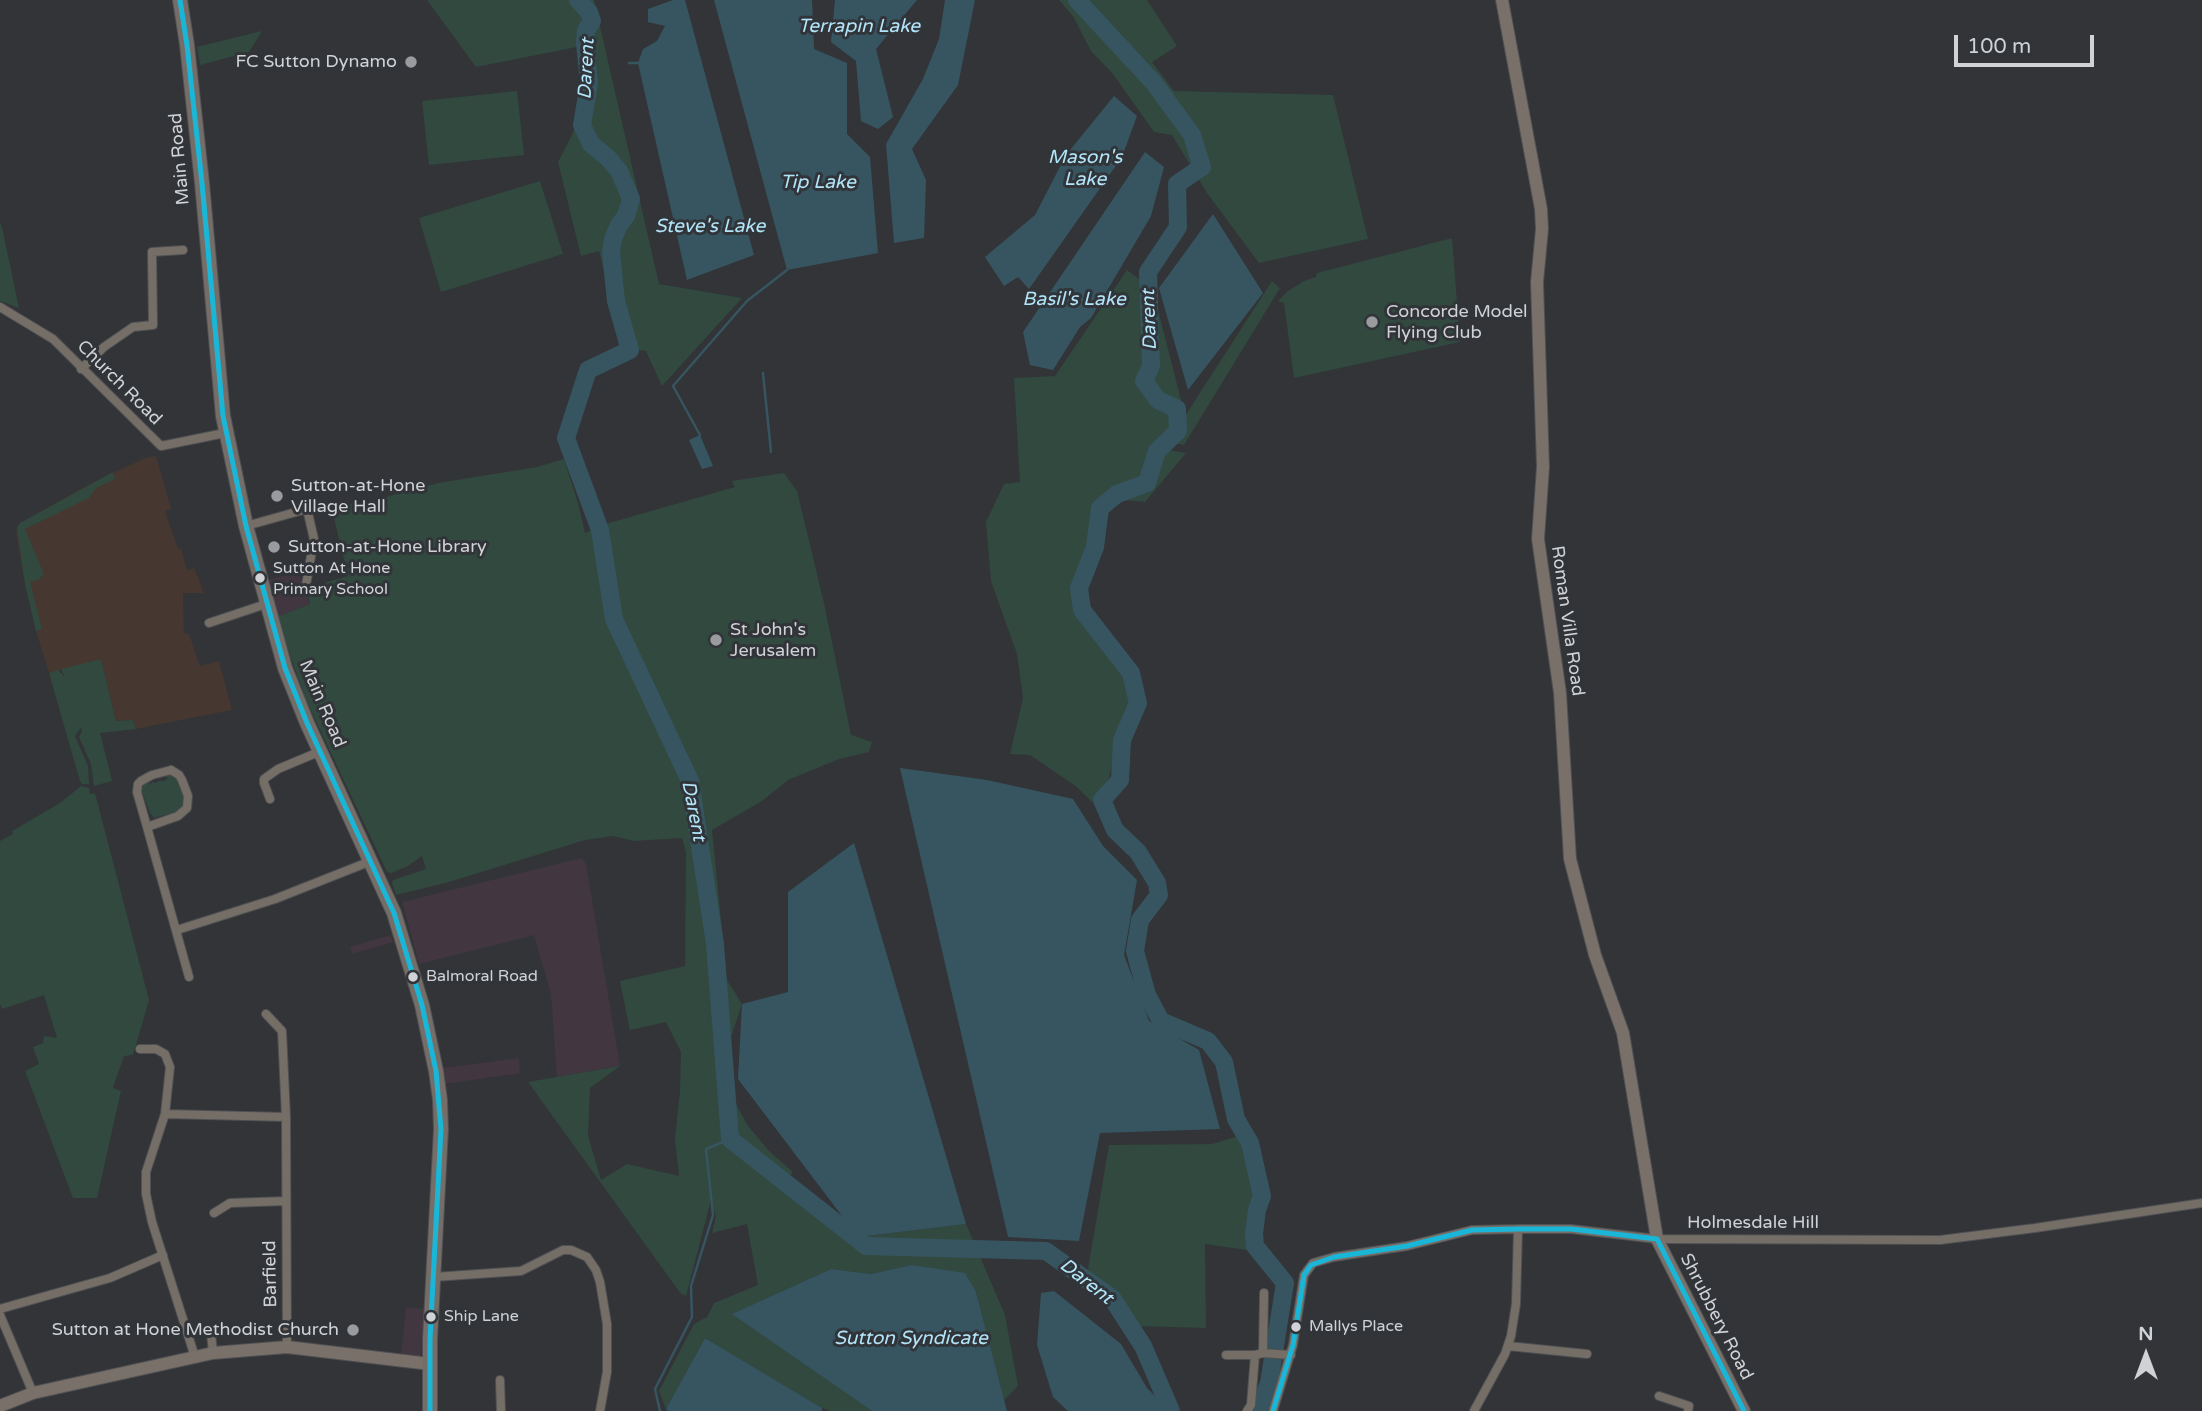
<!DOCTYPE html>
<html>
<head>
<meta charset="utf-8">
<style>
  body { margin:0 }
  #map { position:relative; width:2202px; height:1411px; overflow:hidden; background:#323437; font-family:"Varela Round",sans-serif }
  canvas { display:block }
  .north { position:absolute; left:2111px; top:1320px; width:70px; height:70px; -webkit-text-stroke:5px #313438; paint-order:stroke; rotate:0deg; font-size:19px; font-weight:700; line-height:28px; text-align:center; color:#d1d2d5 }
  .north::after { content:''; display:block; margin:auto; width:24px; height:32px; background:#d1d2d5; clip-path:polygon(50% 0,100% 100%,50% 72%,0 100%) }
  .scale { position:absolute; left:1954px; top:35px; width:140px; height:32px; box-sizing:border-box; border:4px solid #d1d2d5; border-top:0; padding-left:9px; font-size:21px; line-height:24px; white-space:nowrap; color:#d1d2d5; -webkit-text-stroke:5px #313438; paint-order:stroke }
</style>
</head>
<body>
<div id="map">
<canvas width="2202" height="1411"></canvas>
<div class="north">N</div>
<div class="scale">100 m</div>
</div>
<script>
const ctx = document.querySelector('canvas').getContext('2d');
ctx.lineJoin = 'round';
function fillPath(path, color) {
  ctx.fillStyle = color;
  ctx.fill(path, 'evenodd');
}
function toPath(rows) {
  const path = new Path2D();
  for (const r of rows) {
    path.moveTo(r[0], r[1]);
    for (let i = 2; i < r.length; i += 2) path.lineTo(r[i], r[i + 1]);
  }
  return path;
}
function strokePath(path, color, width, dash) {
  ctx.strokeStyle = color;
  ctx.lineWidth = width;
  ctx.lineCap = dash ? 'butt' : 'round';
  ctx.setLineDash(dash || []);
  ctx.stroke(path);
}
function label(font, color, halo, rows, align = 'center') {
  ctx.font = font + ' "Varela Round",sans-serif';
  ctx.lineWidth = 6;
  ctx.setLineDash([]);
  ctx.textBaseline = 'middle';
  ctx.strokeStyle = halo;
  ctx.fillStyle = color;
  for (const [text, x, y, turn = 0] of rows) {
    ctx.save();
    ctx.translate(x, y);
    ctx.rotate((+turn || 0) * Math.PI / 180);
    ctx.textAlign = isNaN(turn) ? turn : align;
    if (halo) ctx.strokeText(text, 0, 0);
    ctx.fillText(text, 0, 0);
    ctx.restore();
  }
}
fillPath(toPath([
  [298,571,310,604,276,617,265,581],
  [582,858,586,864,620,1066,557,1077,551,994,534,935,419,964,402,902],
  [390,935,393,942,352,954,350,947],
  [519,1058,520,1073,445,1084,443,1068],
  [406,1307,425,1309,421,1356,401,1356]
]), '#423641');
fillPath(toPath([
  [156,456,171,509,165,511,178,549,181,548,187,570,194,568,204,593,183,593,184,633,189,634,200,666,219,661,232,710,136,729,133,720,116,721,101,659,49,673,36,631,25,584,16,532,20,523,92,483,145,458]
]), '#463730');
fillPath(toPath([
  [427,0,594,0,659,284,742,298,662,386,646,351,623,348,599,251,581,256,558,162,573,133,586,80,582,46,476,67],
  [1059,0,1147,0,1177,46,1152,62,1174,91,1333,95,1368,239,1259,263,1207,193,1172,135,1154,132,1113,74,1091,51,1073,16],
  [262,31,249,52,200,65,197,47],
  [517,91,524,155,429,165,422,101],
  [540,181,563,254,441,292,419,218],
  [0,222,3,232,19,308,0,301],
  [1452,238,1460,342,1294,378,1284,303,1278,301,1288,291,1304,281,1316,277,1317,273],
  [1127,270,1153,290,1185,416,1272,281,1280,288,1184,445,1164,441,1157,448,1186,453,1145,502,1099,498,1076,591,1084,623,1129,677,1130,706,1119,734,1109,778,1092,802,1077,787,1030,755,1010,754,1023,698,1017,654,991,581,986,522,1004,484,1020,482,1014,378,1055,376],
  [564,459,578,503,585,533,609,523,735,487,732,481,784,473,797,491,824,603,851,735,872,742,869,752,839,759,788,780,762,801,712,830,727,980,742,1004,725,1055,731,1095,748,1126,770,1152,793,1172,782,1188,854,1247,858,1237,966,1224,1005,1315,1018,1386,1004,1400,976,1292,911,1265,871,1274,831,1269,733,1314,872,1411,831,1411,822,1408,705,1338,666,1409,659,1391,694,1324,707,1317,714,1303,758,1285,747,1224,712,1233,716,1216,711,1200,686,1296,681,1294,528,1082,620,1066,590,1088,588,1136,601,1180,627,1164,679,1176,675,1139,680,1091,681,1052,666,1022,630,1030,620,981,685,966,686,853,682,838,634,841,613,836,585,840,449,882,396,895,392,883,393,880,426,869,422,856,408,866,391,873,387,872,307,702,276,617,310,604,306,588,348,576,331,506,367,502,438,483,537,467],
  [113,472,115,479,96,488,89,498,25,529,44,574,38,580,30,582,42,629,36,631,25,584,17,527,20,523],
  [101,659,116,721,133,720,136,729,100,733,112,781,94,786,91,764,79,737,82,731,81,727,75,736,88,766,89,784,82,784,80,781,49,673,58,670,65,677,61,669],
  [167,773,176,779,179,786,183,795,183,805,176,812,154,818,150,813,141,789,147,781,150,784,153,782,156,783,158,781,165,781,168,778,164,775],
  [81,786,89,788,90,794,95,793,149,1000,133,1055,124,1056,113,1088,121,1091,97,1198,73,1198,25,1071,39,1064,33,1047,43,1043,44,1036,57,1038,44,995,2,1009,0,1004,0,841,13,834,12,831,60,803],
  [1235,1137,1244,1140,1258,1195,1252,1226,1254,1251,1205,1244,1206,1328,1138,1326,1088,1269,1109,1145,1212,1144]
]), '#31493e');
fillPath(toPath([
  [673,0,685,0,754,255,687,280,638,63,643,49,657,41,665,26,648,22,648,9],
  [714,0,812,0,814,49,847,63,847,134,870,157,878,253,787,270],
  [835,0,917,0,876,49,893,117,878,129,861,121,856,61,831,42],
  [945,0,975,0,958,85,912,149,926,180,924,238,894,243,886,144,923,79,939,39],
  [1114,96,1137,116,1122,157,1029,289,1018,277,1004,286,985,257,1035,215,1066,155],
  [1145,152,1164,167,1151,216,1091,318,1080,327,1053,370,1030,365,1023,332],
  [1213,214,1263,293,1188,390,1159,288],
  [700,435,713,466,702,469,689,440],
  [900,768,987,780,1073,799,1103,846,1137,880,1124,955,1149,1021,1199,1050,1220,1129,1100,1133,1079,1241,1008,1237],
  [854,843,966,1224,858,1237,738,1079,742,1004,788,992,788,892],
  [911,1265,965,1273,976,1292,1007,1411,872,1411,732,1314,831,1269,871,1274],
  [1054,1291,1121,1344,1147,1388,1162,1403,1166,1411,1068,1411,1053,1397,1037,1345,1041,1293],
  [705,1338,822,1408,822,1411,668,1411,666,1409]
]), '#375561');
strokePath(toPath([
  [629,63,638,63],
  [763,373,771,452],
  [700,435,673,386,747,301,787,270],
  [660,1411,655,1389,692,1317,691,1286,713,1215,706,1149,730,1139]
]), '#375561', 2.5);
strokePath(toPath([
  [578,0,589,12,592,21,586,30,585,43,589,83,582,125,591,144,608,158,619,171,631,199,626,216,619,225,613,239,611,252,616,301,630,350,588,370,566,438,600,530,614,619,690,781,715,944,730,1139,866,1246,1046,1251,1112,1298,1143,1346,1171,1411],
  [1077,0,1154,83,1192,135,1202,167,1177,184,1178,227,1148,272,1151,366,1144,381,1158,400,1177,409,1178,431,1157,451,1147,483,1117,494,1100,508,1095,547,1079,588,1082,610,1131,673,1138,703,1122,740,1120,780,1102,800,1115,830,1138,852,1157,883,1159,895,1140,920,1135,951,1147,995,1161,1021,1208,1041,1224,1062,1236,1119,1250,1143,1262,1196,1257,1210,1254,1233,1255,1246,1285,1283,1269,1383,1258,1411]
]), '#375561', 18);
const street = toPath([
  [0,307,53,339,161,446,225,433],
  [81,369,104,347,133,327,153,325,152,252,183,250],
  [246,526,321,505],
  [306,585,314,539,307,509],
  [209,623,266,604],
  [171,770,179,775,182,780,188,796,187,808,178,816,147,827,137,792,138,784,141,781,152,775,171,770],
  [270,799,264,783,264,779,278,769,321,751],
  [147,827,189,977],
  [177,930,275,899,371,861],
  [266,1014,282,1031,286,1117,287,1347],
  [140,1049,156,1049,165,1054,170,1067,165,1114,146,1172,146,1194,152,1222,195,1357],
  [165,1114,286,1117],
  [214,1213,230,1203,286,1201],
  [434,1277,521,1271,563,1250,571,1250,587,1257,596,1270,600,1282,607,1324,607,1372,600,1411],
  [0,1309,110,1278,163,1255],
  [0,1315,33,1393],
  [211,1333,213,1353],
  [1508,1346,1587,1354],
  [1263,1353,1264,1293],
  [1226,1355,1255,1355,1263,1353,1291,1355],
  [500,1380,501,1411],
  [1659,1396,1689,1406,1688,1411],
  [1247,1411,1251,1405,1255,1355],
  [1273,1411,1293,1345,1304,1275,1313,1263,1334,1257,1407,1246,1472,1230,1518,1229,1571,1229,1657,1239,1940,1240,2035,1228,2202,1203],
  [1474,1411,1505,1354,1511,1336,1516,1304,1518,1229]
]);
const secondary = toPath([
  [1502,0,1541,209,1542,229,1537,282,1543,467,1538,539,1560,693,1570,859,1595,955,1623,1033,1657,1239,1744,1411],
  [0,1406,33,1393,213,1353,287,1347,430,1364]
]);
const primary = toPath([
  [180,0,187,45,202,183,223,416,246,526,285,668,307,723,394,913,422,1005,436,1071,440,1100,441,1129,430,1339,430,1411]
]);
strokePath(street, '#4f5053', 10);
strokePath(secondary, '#4f5053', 14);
strokePath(primary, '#4f5053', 16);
strokePath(street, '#756e67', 8);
strokePath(secondary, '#787069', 12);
strokePath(primary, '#756e68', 14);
strokePath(toPath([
  [180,0,187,45,202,183,223,416,246,526,285,668,307,723,394,913,422,1005,436,1071,441,1129,430,1339,430,1411],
  [1273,1411,1293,1345,1304,1275,1311,1265,1334,1257,1407,1246,1472,1230,1518,1229,1571,1229,1657,1239,1744,1411]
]), '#1ab6d8', 5);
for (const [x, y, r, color] of [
  [411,62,7,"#999b9e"],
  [1372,322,7,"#999b9e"],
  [277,496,7,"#999b9e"],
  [274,547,7,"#999b9e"],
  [260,578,6,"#d1d2d5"],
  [716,640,7,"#999b9e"],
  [413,977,6,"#d1d2d5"],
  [431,1317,6,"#d1d2d5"],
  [1296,1327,6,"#d1d2d5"],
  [353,1330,7,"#999b9e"]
]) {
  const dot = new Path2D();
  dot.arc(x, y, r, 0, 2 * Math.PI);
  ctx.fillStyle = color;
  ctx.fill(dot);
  strokePath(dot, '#313438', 2.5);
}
label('16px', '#d1d2d5', '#313438', [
  ["Sutton At Hone",273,569],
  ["Primary School",273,590],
  ["Balmoral Road",426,977],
  ["Ship Lane",444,1317],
  ["Mallys Place",1309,1327]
], 'left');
label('18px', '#d1d2d5', '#313438', [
  ["FC Sutton Dynamo",397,62,"right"],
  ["Concorde Model",1386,312],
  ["Flying Club",1386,333],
  ["Sutton-at-Hone",291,486],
  ["Village Hall",291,507],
  ["Sutton-at-Hone Library",288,547],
  ["St John's",730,630],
  ["Jerusalem",730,651],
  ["Sutton at Hone Methodist Church",339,1330,"right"]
], 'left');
label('18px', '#d1d2d5', '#313438', [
  ["Main Road",180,159,-95],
  ["Church Road",119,383,45],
  ["Roman Villa Road",1567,621,82],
  ["Main Road",322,704,67],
  ["Holmesdale Hill",1753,1223],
  ["Barfield",271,1274,-91],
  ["Shrubbery Road",1716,1317,63]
]);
label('italic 19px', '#b2e5f9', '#313438', [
  ["Terrapin Lake",859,27],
  ["Darent",587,69,-87],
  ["Mason's",1085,158],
  ["Lake",1085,180],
  ["Tip Lake",818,183],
  ["Steve's Lake",710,227],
  ["Basil's Lake",1074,300],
  ["Darent",1150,320,-92],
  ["Darent",693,811,79],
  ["Darent",1086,1282,38],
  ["Sutton Syndicate",911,1339]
]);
</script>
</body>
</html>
